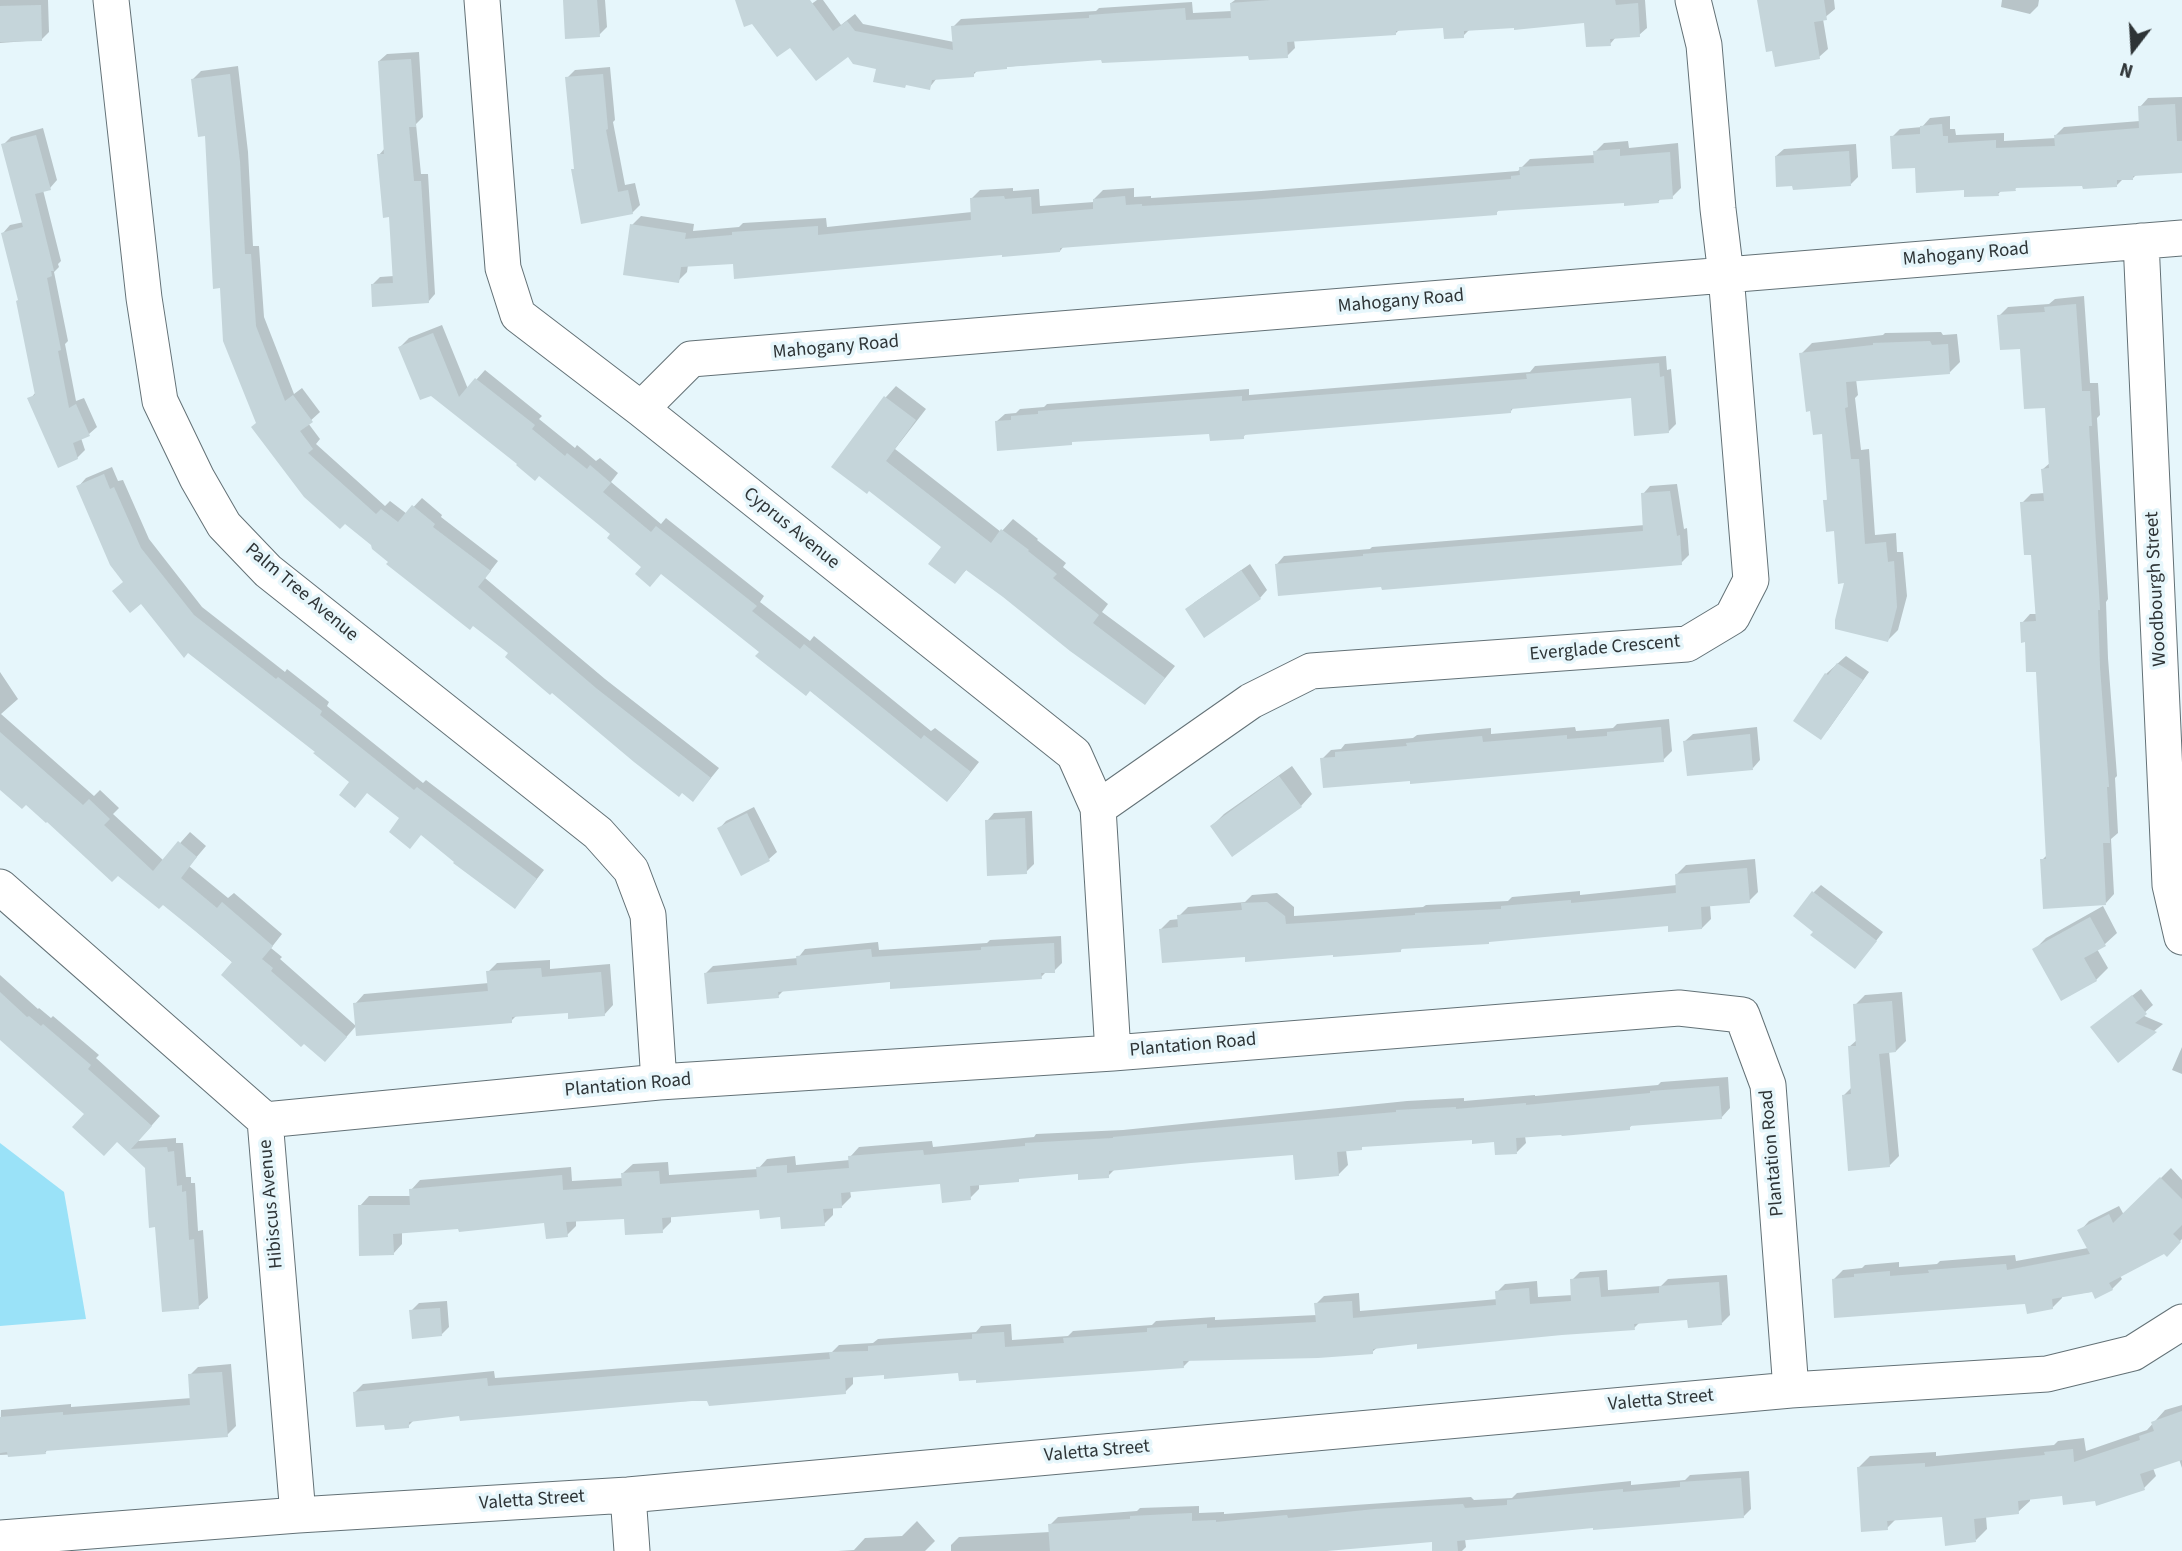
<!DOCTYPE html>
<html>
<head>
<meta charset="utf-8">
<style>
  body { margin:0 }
  #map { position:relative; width:2182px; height:1551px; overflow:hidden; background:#e6f6fb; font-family:"Source Sans 3",sans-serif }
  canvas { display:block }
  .north { position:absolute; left:2098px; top:14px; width:70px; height:70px; -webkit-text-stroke:5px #e6f6fb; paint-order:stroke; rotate:197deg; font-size:19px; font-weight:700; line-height:28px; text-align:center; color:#2e3436 }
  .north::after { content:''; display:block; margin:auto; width:24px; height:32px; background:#2e3436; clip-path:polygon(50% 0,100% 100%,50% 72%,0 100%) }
</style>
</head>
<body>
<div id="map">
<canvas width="2182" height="1551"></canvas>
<div class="north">N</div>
</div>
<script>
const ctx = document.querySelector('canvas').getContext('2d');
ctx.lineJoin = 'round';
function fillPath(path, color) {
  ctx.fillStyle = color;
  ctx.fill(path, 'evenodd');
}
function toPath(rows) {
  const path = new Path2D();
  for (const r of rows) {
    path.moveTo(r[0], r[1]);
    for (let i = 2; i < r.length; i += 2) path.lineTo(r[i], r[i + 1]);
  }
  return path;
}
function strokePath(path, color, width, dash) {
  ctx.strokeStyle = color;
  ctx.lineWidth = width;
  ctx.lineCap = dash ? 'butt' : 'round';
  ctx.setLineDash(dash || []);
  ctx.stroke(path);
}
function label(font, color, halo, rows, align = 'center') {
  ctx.font = font + ' "Source Sans 3",sans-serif';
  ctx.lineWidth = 7;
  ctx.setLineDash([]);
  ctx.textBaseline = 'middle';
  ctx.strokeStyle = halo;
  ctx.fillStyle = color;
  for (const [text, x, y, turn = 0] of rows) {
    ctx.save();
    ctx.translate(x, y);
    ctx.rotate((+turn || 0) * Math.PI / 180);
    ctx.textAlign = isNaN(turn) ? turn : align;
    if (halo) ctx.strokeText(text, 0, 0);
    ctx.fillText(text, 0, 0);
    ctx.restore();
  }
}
fillPath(toPath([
  [0,1143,64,1192,86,1319,0,1326]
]), '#9ae2f8');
fillPath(toPath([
  [0,0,48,0,49,32,41,40,0,43],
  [565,0,605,0,607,27,599,35],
  [737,0,809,0,810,5,817,0,823,0,841,25,855,14,863,24,954,42,953,27,961,19,1096,11,1099,8,1192,2,1193,13,1232,11,1231,3,1235,0,1645,0,1647,28,1639,35,1617,36,1610,44,1586,21,1470,29,1463,36,1444,27,1400,29,1396,33,1294,40,1295,48,1287,56,1250,54,1103,59,979,69,973,75,937,78,929,88,848,54,790,45],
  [1759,0,1834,0,1835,9,1823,19,1828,49,1819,57],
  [2002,0,2039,0,2038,6,2030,14,2001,7],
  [419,52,423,117,416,124,421,174,428,174,435,294,428,302,372,285,380,277,394,276,390,215,379,155,385,148,379,61,387,54],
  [238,66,248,152,253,246,259,246,264,317,294,394,302,388,320,412,308,423,320,439,316,444,385,506,390,501,407,514,422,498,442,515,441,517,498,561,485,578,605,679,719,768,693,800,511,653,391,562,258,423,206,134,193,79,201,71],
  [610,67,615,120,613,122,625,185,635,183,640,205,632,213,573,170,576,167,567,78,575,70],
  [2182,97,2182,171,2137,174,2132,179,2124,178,2116,186,2084,184,2018,186,2015,189,2002,190,1998,194,1966,188,1916,166,1892,137,1900,129,1922,127,1930,118,1950,116,1950,129,1955,129,1956,135,2004,133,2004,141,2056,138,2056,135,2064,127,2140,121,2140,107,2148,98],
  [43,128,57,180,50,188,43,190,61,261,58,264,59,267,54,272,68,341,65,344,76,401,84,398,97,427,89,434,81,438,85,450,77,458,30,399,36,392,20,300,3,233,10,225,24,222,3,145,11,137],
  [1628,141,1629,148,1678,143,1681,188,1672,197,1661,198,1658,202,1625,201,1500,209,1496,213,1064,246,1060,251,688,265,687,272,678,281,632,225,641,216,694,224,693,231,739,227,743,223,826,218,827,227,972,212,971,199,980,190,1013,188,1013,191,1039,189,1040,206,1094,202,1094,199,1103,190,1134,188,1134,197,1151,196,1151,198,1261,191,1518,171,1530,159,1595,155,1595,152,1604,143],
  [1856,144,1858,177,1850,185,1776,156,1784,149],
  [2084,296,2090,383,2098,383,2100,415,2097,418,2108,599,2106,602,2108,658,2117,776,2115,778,2118,833,2111,839,2114,894,2106,903,2042,860,2048,854,2038,670,2022,623,2030,614,2037,614,2033,553,2022,503,2031,494,2045,493,2043,469,2051,462,2047,406,2022,347,1999,316,2008,307,2049,304,2055,299],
  [442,325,468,389,485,370,542,416,539,419,575,448,577,445,596,461,600,458,618,473,611,482,661,524,666,518,764,596,760,602,810,641,814,636,931,731,935,728,979,762,956,791,947,800,662,572,644,566,613,534,400,347,409,338],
  [1941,332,1943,335,1957,334,1960,362,1950,372,1856,379,1858,395,1855,398,1861,450,1869,449,1875,535,1896,533,1897,552,1903,552,1907,596,1898,630,1888,640,1847,581,1835,529,1825,501,1829,498,1824,432,1801,354,1812,343,1883,335,1885,333],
  [1666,356,1667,370,1671,369,1676,424,1668,432,1632,396,1514,407,1511,411,1247,433,1243,437,1211,432,1074,440,1071,443,997,421,1005,414,1016,413,1020,409,1044,407,1047,404,1249,389,1249,395,1530,372,1535,366],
  [896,386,926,409,895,449,1001,532,1013,519,1038,539,1037,540,1066,563,1063,567,1108,604,1102,612,1175,666,1145,703,967,569,955,582,943,547,870,489,834,466,886,397],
  [112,467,118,481,123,480,149,539,202,607,285,672,287,669,329,702,327,706,423,783,426,780,544,870,515,907,368,791,351,782,125,581,78,487,86,478],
  [1677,484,1684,529,1687,528,1689,555,1681,563,1382,585,1277,564,1284,556,1370,549,1372,547,1645,525,1643,494,1650,486],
  [1250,564,1267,590,1260,598,1187,609,1195,602],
  [1846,656,1869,672,1828,730,1820,738,1826,674],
  [0,672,18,699,1,714,94,796,100,790,119,808,113,814,164,861,190,832,206,846,189,866,228,898,234,893,282,934,271,948,282,957,280,959,356,1026,335,1050,163,903,47,819,0,781],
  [1669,719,1672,751,1663,760,1411,779,1322,759,1331,750,1341,749,1345,744,1413,738,1417,735,1491,728,1491,734,1575,727,1576,731,1613,728,1617,724],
  [1757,727,1760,760,1753,768,1685,741,1693,734],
  [1292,766,1312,794,1301,806,1212,826,1224,814],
  [754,807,777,852,769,859,741,874,719,829,726,821],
  [1032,811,1034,864,1026,872,987,821,994,813],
  [1755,859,1758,892,1749,901,1710,905,1711,919,1702,928,1670,925,1403,947,1401,950,1247,955,1161,929,1170,920,1179,919,1179,916,1188,907,1245,902,1252,895,1277,893,1294,907,1294,916,1423,907,1426,905,1508,901,1512,897,1580,891,1580,895,1677,885,1677,874,1686,865],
  [1821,885,1883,932,1862,959,1816,931,1814,892],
  [2103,906,2117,933,2105,944,2097,949,2108,968,2096,980,2035,949,2046,938],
  [1061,936,1062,963,1054,971,1047,971,1041,977,891,980,784,990,778,996,705,974,713,966,798,958,805,949,878,942,879,950,987,943,990,940],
  [550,960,550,969,610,964,613,1005,604,1015,569,1011,518,1014,511,1021,355,1004,364,994,489,983,488,972,497,963],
  [0,975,38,1009,39,1008,51,1018,53,1016,99,1055,96,1058,160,1116,138,1141,176,1138,176,1143,183,1143,186,1177,191,1177,191,1183,195,1183,198,1231,203,1230,208,1298,198,1307,157,1226,147,1167,0,1037],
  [2141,989,2153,1005,2142,1015,2163,1024,2118,1060,2100,1020],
  [1902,992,1906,1041,1896,1051,1889,1051,1899,1156,1889,1166,1843,1096,1852,1087,1849,1047,1858,1039,1855,1005,1865,995],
  [2182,1047,2182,1074,2172,1070],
  [1728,1077,1730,1108,1721,1118,1633,1124,1629,1128,1525,1136,1526,1143,1517,1152,1496,1141,1474,1138,1365,1145,1361,1148,1346,1150,1348,1165,1338,1175,1295,1153,1116,1168,1108,1176,1079,1172,1021,1177,1018,1180,979,1183,979,1189,970,1198,941,1182,850,1190,851,1197,842,1206,833,1207,833,1215,824,1224,781,1215,761,1209,671,1215,671,1222,662,1231,626,1217,576,1220,576,1226,567,1235,546,1222,402,1232,402,1244,393,1254,360,1206,369,1196,411,1196,411,1190,420,1180,571,1167,572,1181,623,1178,623,1173,633,1164,668,1162,669,1175,758,1169,767,1159,795,1156,796,1165,850,1160,850,1157,859,1147,932,1141,933,1147,1034,1137,1036,1134,1123,1130,1407,1101,1464,1098,1464,1101,1535,1095,1535,1096,1658,1085,1661,1082],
  [2171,1168,2182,1180,2182,1239,2167,1254,2165,1252,2120,1276,2122,1279,2112,1289,2062,1296,2062,1298,2052,1308,2027,1302,1833,1280,1843,1270,1862,1268,1865,1265,1899,1262,1899,1267,1937,1264,1940,1261,2015,1255,2016,1261,2088,1248,2080,1231,2089,1221,2119,1206,2124,1215],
  [1607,1270,1608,1290,1661,1286,1668,1279,1727,1275,1730,1315,1722,1323,1689,1318,1640,1322,1634,1328,1418,1342,1378,1347,1372,1352,1191,1359,1183,1367,977,1378,960,1371,853,1376,853,1384,845,1392,461,1414,415,1419,408,1426,386,1423,355,1392,363,1384,494,1371,495,1378,832,1352,839,1345,873,1343,878,1339,976,1332,981,1326,1011,1324,1012,1340,1068,1336,1073,1331,1152,1325,1156,1321,1215,1317,1215,1320,1317,1315,1316,1304,1324,1296,1359,1293,1360,1311,1498,1299,1497,1292,1505,1284,1537,1281,1538,1297,1573,1295,1572,1280,1580,1272],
  [447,1301,449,1327,441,1335,411,1311,419,1303],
  [231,1364,236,1426,227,1435,48,1449,45,1453,0,1455,1,1410,71,1404,71,1407,192,1398,190,1375,198,1367],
  [2182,1405,2182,1468,2179,1459,2153,1468,2156,1476,2144,1488,2097,1504,2096,1499,2064,1494,2030,1497,2030,1501,2018,1512,1986,1516,1987,1529,1976,1540,1943,1515,1897,1518,1887,1528,1858,1468,1870,1456,1936,1452,1936,1456,2054,1445,2058,1441,2084,1438,2086,1451,2147,1430,2165,1410],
  [1749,1471,1751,1509,1743,1517,1595,1526,1465,1539,1466,1547,1462,1551,1434,1551,1433,1540,1316,1551,951,1551,951,1545,959,1537,1050,1532,1050,1525,1058,1517,1137,1511,1140,1508,1199,1506,1199,1513,1224,1512,1224,1514,1471,1497,1474,1500,1512,1498,1517,1493,1631,1481,1631,1485,1685,1480,1690,1475],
  [917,1521,935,1541,925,1551,838,1551,854,1550,865,1538,902,1536]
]), '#0003');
fillPath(toPath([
  [563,0,597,0,600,37,565,39],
  [735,0,810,0,833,31,847,21,855,31,953,50,951,26,1089,18,1089,15,1185,8,1186,20,1231,18,1230,3,1271,0,1615,0,1616,5,1638,3,1640,37,1610,39,1611,46,1586,47,1584,23,1514,30,1514,28,1464,31,1464,38,1444,39,1443,28,1396,31,1396,35,1287,42,1288,58,1249,60,1248,56,1102,63,1101,60,1007,67,1007,69,974,72,974,77,932,80,930,90,906,85,905,88,873,82,876,69,853,64,848,57,816,81,790,48,777,57,752,24,744,27],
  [1757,0,1824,0,1827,20,1814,22,1820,59,1775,67,1772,51,1766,52],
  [41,5,42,41,0,42,0,6],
  [411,59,416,127,409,127,414,181,421,181,429,303,372,307,371,284,393,283,389,217,383,218,377,154,384,154,378,61],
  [230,74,240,162,245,254,251,254,256,326,285,401,293,395,313,422,300,431,313,449,308,453,376,514,381,509,398,522,412,505,435,524,433,527,491,571,478,587,596,688,711,778,693,802,682,793,679,797,634,762,552,693,550,695,505,657,508,653,473,626,470,630,386,564,388,562,372,549,371,545,345,524,340,529,304,497,251,427,256,423,223,341,220,288,213,289,205,136,198,137,191,79],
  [603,74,608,129,606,130,618,192,628,190,633,214,581,224,571,169,574,169,565,77],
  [2175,104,2177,141,2182,141,2182,173,2133,176,2133,180,2117,180,2117,187,2083,189,2082,186,2015,188,2016,191,1998,192,1999,196,1964,197,1964,190,1916,193,1915,168,1892,169,1890,136,1920,134,1920,126,1942,124,1943,136,1948,136,1948,143,1996,140,1996,148,2055,146,2054,135,2139,128,2138,106],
  [36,135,51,190,35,194,54,271,51,271,52,276,47,278,61,350,58,351,69,408,76,404,90,436,73,443,78,459,58,468,27,398,35,395,16,301,18,300,1,233,23,227,1,144],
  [1620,149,1620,156,1670,152,1673,199,1658,200,1659,203,1624,206,1624,203,1497,211,1497,215,1060,248,1060,252,1002,257,1002,255,734,279,733,264,681,267,679,283,623,275,630,224,686,233,685,239,732,235,732,232,818,226,818,235,971,220,970,198,1004,196,1005,199,1031,197,1032,214,1093,209,1093,199,1125,196,1126,205,1142,204,1142,206,1251,200,1511,179,1511,176,1520,175,1519,167,1594,163,1593,151],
  [1849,151,1851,186,1793,190,1792,186,1776,187,1775,156],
  [2076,304,2082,391,2090,391,2092,426,2089,426,2100,610,2098,610,2100,668,2109,787,2107,787,2110,843,2103,843,2106,905,2043,909,2040,859,2046,859,2036,672,2026,672,2025,642,2021,643,2020,622,2036,621,2031,555,2024,555,2020,502,2044,501,2041,469,2049,468,2045,408,2024,409,2020,349,2000,350,1997,315,2045,312,2044,307],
  [433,333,459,397,475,378,535,425,532,429,565,456,567,453,587,469,590,465,611,483,603,492,651,532,656,526,757,606,752,611,800,649,804,644,921,739,924,735,971,772,947,802,810,691,806,696,755,656,759,652,661,574,650,587,635,574,641,567,607,538,610,534,539,476,535,481,516,465,517,464,431,396,420,400,398,347],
  [1930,341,1932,345,1948,344,1950,374,1846,382,1848,407,1845,408,1851,459,1859,459,1865,544,1886,542,1888,562,1894,561,1897,607,1888,642,1835,629,1835,620,1844,583,1838,584,1834,531,1826,532,1823,500,1827,500,1822,434,1813,435,1810,411,1806,412,1799,353,1873,345,1873,343],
  [1659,363,1660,377,1664,376,1669,433,1634,436,1631,398,1511,409,1511,413,1244,435,1244,439,1210,441,1209,434,1072,442,1072,445,997,451,995,421,1011,420,1011,416,1038,414,1038,411,1242,396,1242,401,1527,379,1526,374],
  [884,396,916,420,886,461,991,543,1001,529,1029,550,1028,551,1057,574,1053,578,1099,615,1093,623,1165,678,1145,705,1070,651,1003,597,966,570,955,584,928,564,941,547,869,491,867,494,831,467],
  [104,474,110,489,114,487,141,548,194,615,276,679,278,677,322,711,320,715,414,790,417,787,537,879,515,909,453,863,454,862,421,835,410,849,389,832,399,818,367,793,355,808,339,795,349,782,313,753,315,752,188,653,184,658,141,604,130,613,112,591,123,582,110,565,76,486],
  [1670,491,1677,536,1680,535,1682,565,1382,590,1381,587,1278,596,1275,564,1363,556,1363,554,1643,531,1641,493],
  [1241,570,1261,599,1204,638,1185,609],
  [1837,663,1863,680,1821,740,1793,721,1825,673,1828,675],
  [1661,727,1664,762,1410,784,1410,781,1323,788,1320,758,1335,757,1335,752,1407,746,1406,743,1482,736,1483,742,1567,735,1567,739,1607,736,1607,732],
  [0,732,83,805,89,799,110,819,104,825,153,871,178,841,197,857,181,878,217,908,222,902,273,946,262,959,273,968,271,971,347,1037,325,1062,304,1044,301,1047,221,975,232,962,200,935,163,905,159,909,118,876,112,882,47,822,46,823,26,805,22,809,0,790],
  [1750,734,1753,770,1687,776,1683,741],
  [1279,776,1302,807,1232,857,1210,826],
  [747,813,770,861,741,876,717,828],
  [1025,818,1027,874,987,876,985,820],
  [1747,868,1750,903,1701,907,1702,929,1668,932,1668,926,1489,942,1489,944,1401,949,1401,952,1333,957,1333,955,1245,962,1245,957,1162,963,1159,929,1178,927,1177,915,1242,910,1241,903,1267,902,1285,916,1286,924,1334,921,1415,915,1415,913,1501,909,1501,906,1571,900,1571,903,1676,893,1675,874],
  [1812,891,1877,941,1855,969,1810,935,1813,932,1793,916],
  [2090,917,2106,946,2084,958,2097,981,2061,1001,2032,949],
  [1054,943,1055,973,1041,973,1042,979,890,989,890,982,778,992,779,998,707,1004,704,973,797,965,796,956,871,949,872,957,981,950,981,947],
  [541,968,542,977,601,972,605,1016,568,1019,568,1013,512,1017,512,1023,356,1036,353,1003,488,991,486,971],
  [0,992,27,1017,29,1016,41,1026,43,1024,91,1065,88,1069,152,1126,131,1149,167,1147,168,1152,174,1151,177,1186,182,1185,182,1192,186,1191,189,1240,194,1239,199,1309,162,1312,155,1227,149,1228,145,1168,117,1142,104,1156,72,1127,84,1114,0,1040],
  [2132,995,2147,1014,2135,1023,2157,1032,2118,1063,2090,1027],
  [1892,1001,1896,1052,1879,1054,1890,1167,1848,1171,1842,1095,1851,1094,1848,1046,1856,1046,1853,1004],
  [1719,1086,1722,1119,1630,1126,1630,1130,1562,1136,1561,1135,1516,1138,1517,1154,1495,1155,1494,1142,1472,1144,1472,1140,1362,1147,1362,1150,1337,1152,1339,1176,1295,1180,1293,1155,1191,1163,1109,1171,1109,1178,1078,1180,1078,1174,1019,1179,1019,1182,970,1186,971,1200,942,1203,940,1184,841,1193,842,1208,823,1209,825,1226,781,1229,780,1217,760,1219,759,1210,662,1218,663,1233,625,1235,624,1219,566,1222,568,1237,546,1239,544,1223,459,1232,458,1229,393,1234,394,1255,359,1256,358,1205,410,1205,409,1189,562,1175,563,1190,622,1186,621,1173,659,1171,660,1184,757,1177,756,1167,787,1165,787,1173,849,1168,848,1156,923,1150,924,1155,1025,1146,1025,1143,1113,1138,1113,1137,1396,1112,1396,1110,1456,1107,1456,1109,1526,1103,1526,1105,1650,1093,1650,1091],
  [2160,1177,2182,1199,2182,1225,2173,1234,2181,1242,2167,1257,2164,1254,2109,1283,2113,1290,2095,1299,2092,1292,2052,1299,2053,1309,2027,1314,2025,1304,1834,1318,1832,1279,1854,1277,1854,1274,1890,1271,1890,1276,1929,1273,1928,1270,2006,1264,2007,1270,2090,1254,2077,1230,2109,1214,2113,1223],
  [1599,1277,1601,1297,1659,1293,1659,1286,1719,1282,1722,1325,1688,1328,1687,1320,1634,1324,1635,1330,1562,1335,1417,1349,1417,1344,1373,1349,1373,1354,1318,1358,1183,1361,1184,1368,976,1383,976,1380,959,1381,958,1373,884,1379,884,1375,845,1378,846,1394,709,1406,707,1401,692,1401,460,1421,459,1416,409,1422,409,1428,385,1430,384,1425,356,1427,353,1392,487,1378,488,1386,830,1359,829,1352,868,1351,868,1346,972,1339,972,1334,1004,1332,1005,1347,1064,1343,1063,1338,1147,1332,1147,1328,1207,1324,1207,1328,1316,1322,1314,1303,1352,1301,1353,1318,1496,1305,1495,1291,1529,1288,1530,1304,1571,1301,1570,1279],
  [440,1308,442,1336,412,1339,409,1310],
  [222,1372,228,1437,45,1451,46,1454,8,1457,7,1452,0,1453,0,1417,63,1412,63,1415,190,1405,188,1374],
  [2182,1411,2182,1460,2140,1474,2145,1490,2096,1506,2095,1501,2063,1505,2062,1496,2018,1501,2019,1514,1974,1519,1976,1542,1945,1546,1942,1517,1887,1521,1888,1530,1861,1532,1857,1467,1925,1463,1925,1467,2045,1455,2044,1452,2073,1449,2074,1462,2140,1440,2139,1436,2154,1431,2151,1422],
  [1741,1478,1744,1518,1593,1530,1593,1528,1457,1541,1458,1551,1432,1551,1432,1542,1327,1551,1050,1551,1048,1524,1130,1519,1130,1516,1192,1513,1192,1521,1216,1520,1216,1522,1287,1515,1288,1518,1375,1509,1463,1504,1465,1508,1507,1505,1507,1500,1623,1489,1623,1492,1680,1487,1680,1482]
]), '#c5d5da');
const minor = toPath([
  [111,0,144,298,160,401,197,478,224,525,268,571,598,833,631,870,648,915,659,1082],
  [482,0,503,268,518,315,641,409,1074,754,1098,808,1113,1053],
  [2141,241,2170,885,2182,937],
  [641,409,691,359,2182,238],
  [1098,808,1251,701,1311,671,1687,644,1732,617,1751,580,1726,275,1718,209,1704,45,1693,0],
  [0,887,265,1120,298,1515],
  [265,1120,659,1082,1113,1053,1679,1008,1742,1015,1768,1085,1791,1390],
  [628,1495,632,1551],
  [0,1538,298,1515,628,1495,1791,1390,2047,1374,2133,1353,2182,1322]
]);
strokePath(minor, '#637176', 37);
strokePath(minor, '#fff', 35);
label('19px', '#2e3436', '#e6f6fb', [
  ["Mahogany Road",1966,255,-5],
  ["Mahogany Road",1401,302,-5],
  ["Mahogany Road",836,348,-5],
  ["Cyprus Avenue",791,529,39],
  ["Woodbourgh Street",2157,589,-93],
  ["Palm Tree Avenue",301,593,40],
  ["Everglade Crescent",1605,649,-5],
  ["Plantation Road",1193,1046,-5],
  ["Plantation Road",628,1086,-5],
  ["Plantation Road",1773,1153,-95],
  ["Hibiscus Avenue",272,1204,-95],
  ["Valetta Street",1661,1401,-5],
  ["Valetta Street",1097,1452,-5],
  ["Valetta Street",532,1501,-4]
]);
</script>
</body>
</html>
